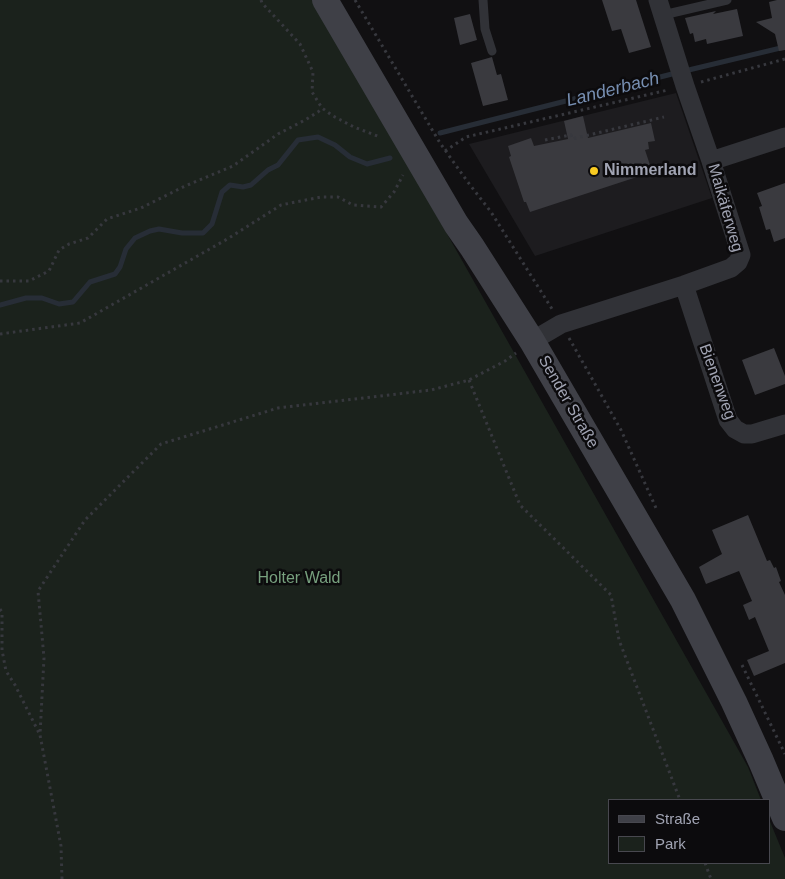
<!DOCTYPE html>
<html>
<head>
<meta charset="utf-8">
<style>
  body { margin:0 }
  #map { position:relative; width:785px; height:879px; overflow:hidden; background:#111012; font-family:Arial,sans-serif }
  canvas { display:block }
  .legend { position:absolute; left:608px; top:799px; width:162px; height:65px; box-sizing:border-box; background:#0c0b0d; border:1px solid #48484f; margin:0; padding:6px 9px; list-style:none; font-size:15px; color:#a1a4b3 }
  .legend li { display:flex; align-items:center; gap:10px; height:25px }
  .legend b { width:25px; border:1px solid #48484f }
</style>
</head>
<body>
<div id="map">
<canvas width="785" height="879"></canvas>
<ul class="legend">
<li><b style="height:6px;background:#3f4047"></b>Straße</li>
<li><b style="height:14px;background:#1b221c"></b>Park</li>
</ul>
</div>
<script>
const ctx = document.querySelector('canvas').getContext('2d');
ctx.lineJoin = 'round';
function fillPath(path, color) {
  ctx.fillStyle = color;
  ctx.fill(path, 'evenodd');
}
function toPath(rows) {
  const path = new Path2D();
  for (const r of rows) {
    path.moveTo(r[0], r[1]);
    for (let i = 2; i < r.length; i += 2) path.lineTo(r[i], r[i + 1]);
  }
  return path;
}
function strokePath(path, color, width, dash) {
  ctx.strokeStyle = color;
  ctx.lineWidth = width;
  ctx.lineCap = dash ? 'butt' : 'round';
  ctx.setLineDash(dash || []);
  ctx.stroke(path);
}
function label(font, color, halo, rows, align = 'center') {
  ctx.font = font + ' Arial,sans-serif';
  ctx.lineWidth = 5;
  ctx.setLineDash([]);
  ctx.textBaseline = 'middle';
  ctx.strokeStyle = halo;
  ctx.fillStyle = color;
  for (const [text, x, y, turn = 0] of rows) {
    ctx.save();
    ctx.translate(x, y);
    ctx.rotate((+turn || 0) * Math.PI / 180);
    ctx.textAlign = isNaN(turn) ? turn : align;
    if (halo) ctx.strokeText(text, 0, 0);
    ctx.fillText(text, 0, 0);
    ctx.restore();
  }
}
fillPath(toPath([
  [676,93,712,198,535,256,469,144]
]), '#1d1c1f');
fillPath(toPath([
  [0,0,315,0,748,767,761,800,609,800,609,863,769,863,769,819,785,858,785,879,0,879]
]), '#1b221c');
strokePath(toPath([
  [440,133,672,74,785,47],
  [0,305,26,298,42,298,59,304,73,302,90,282,115,274,120,267,126,249,135,238,150,231,159,229,182,233,203,233,212,224,222,192,230,185,243,187,251,185,268,170,278,165,298,140,318,137,335,145,350,157,367,164,390,158]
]), '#272d36', 5);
fillPath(toPath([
  [602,0,636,0,651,47,629,53,621,29,612,31],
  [777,0,785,0,785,50,779,51,775,34,756,22,772,18,769,2],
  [737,9,743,36,707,44,706,39,695,42,693,33,690,34,685,18,716,11,713,14],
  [470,14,477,40,460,45,454,18],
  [492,57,497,75,501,74,508,100,483,106,471,63],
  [583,116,588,138,651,123,655,141,648,142,649,149,645,150,651,168,642,171,643,175,530,212,526,202,524,202,509,157,511,156,508,146,531,138,534,146,568,139,564,121],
  [785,183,785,238,774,242,770,229,766,230,759,207,762,206,757,193],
  [774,348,785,376,785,384,755,395,742,360],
  [748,515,767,561,770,560,774,568,776,567,781,581,779,582,785,595,785,663,754,676,747,660,769,651,755,617,749,620,743,605,752,601,739,571,706,584,699,567,722,554,712,530]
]), '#3a3a3f');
strokePath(toPath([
  [261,0,262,3,300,44,313,72,312,92,322,108,333,116,354,127,380,137],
  [355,0,440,143,467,181,491,212,552,309],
  [701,82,785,59],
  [545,140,571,135,572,139,664,117],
  [445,151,466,137,668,90],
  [0,281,29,281,49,271,59,250,69,244,88,238,107,219,141,208,183,187,233,166,278,134,305,120,318,112,322,108],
  [0,334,80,323,229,238,281,205,321,197,338,197,353,205,381,207,394,192,403,175],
  [569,338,621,430,656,508],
  [469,380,520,505,611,595,619,640,680,800],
  [0,609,2,612,2,650,6,671,15,685,40,735],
  [742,665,785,754],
  [705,863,711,879],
  [62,879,61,846,40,735,44,658,38,591,85,520,161,444,278,408,431,390,469,380,505,361,516,353]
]), '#37383e', 3, [2.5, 4]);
strokePath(toPath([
  [483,0,485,29,492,51],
  [663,15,727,0]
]), '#313237', 9);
strokePath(toPath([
  [711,161,785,137],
  [684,285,728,420,735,429,744,434,752,434,785,424],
  [532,341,561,324,684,285,731,268,738,262,741,255,711,161,685,86,658,0]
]), '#313237', 19);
strokePath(toPath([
  [325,0,456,224,472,247,532,341,683,600,734,702,761,761,785,818]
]), '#3f4047', 26);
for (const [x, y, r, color] of [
  [594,171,5,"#f9cb22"]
]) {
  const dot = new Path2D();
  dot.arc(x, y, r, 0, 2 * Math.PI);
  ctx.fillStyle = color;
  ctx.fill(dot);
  strokePath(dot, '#0c0b0d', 2);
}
label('bold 16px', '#a1a4b3', '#0c0b0d', [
  ["Nimmerland",604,171]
], 'left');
label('16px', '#a1a4b3', '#0c0b0d', [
  ["Maikäferweg",725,208,74],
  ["Bienenweg",717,382,70],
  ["Sender Straße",568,402,60]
]);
label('16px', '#77a07e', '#0c0b0d', [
  ["Holter Wald",299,579]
]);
label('italic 18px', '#768eb1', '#0c0b0d', [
  ["Landerbach",613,90,-14]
]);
</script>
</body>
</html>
